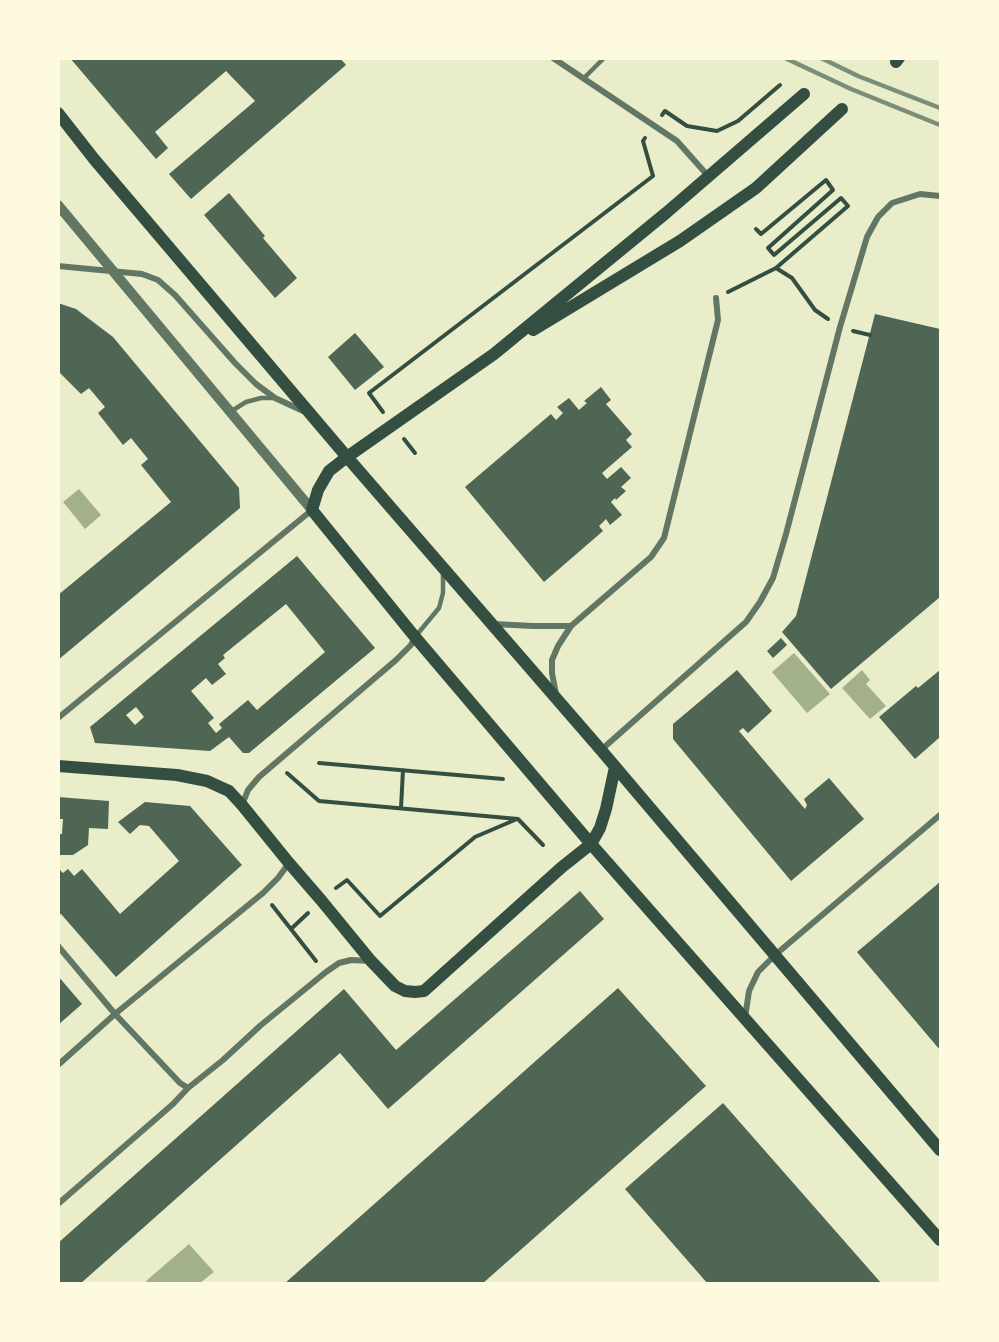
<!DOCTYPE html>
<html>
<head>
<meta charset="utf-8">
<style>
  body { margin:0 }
  #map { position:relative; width:999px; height:1342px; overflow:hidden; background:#e9edc9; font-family:Figtree,sans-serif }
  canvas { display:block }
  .frame { position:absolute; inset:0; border:60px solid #fefae0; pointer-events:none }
</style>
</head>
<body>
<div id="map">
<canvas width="999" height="1342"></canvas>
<div class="frame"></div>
</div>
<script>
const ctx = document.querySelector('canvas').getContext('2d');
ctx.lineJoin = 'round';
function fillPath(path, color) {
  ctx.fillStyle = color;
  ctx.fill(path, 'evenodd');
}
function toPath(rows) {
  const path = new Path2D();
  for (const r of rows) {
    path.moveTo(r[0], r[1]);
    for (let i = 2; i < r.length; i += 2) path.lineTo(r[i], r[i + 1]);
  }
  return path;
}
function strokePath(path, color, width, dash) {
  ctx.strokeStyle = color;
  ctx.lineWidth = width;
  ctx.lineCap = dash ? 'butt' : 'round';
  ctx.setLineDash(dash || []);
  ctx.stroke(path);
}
fillPath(toPath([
  [79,489,101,515,85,529,63,502],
  [794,653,830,694,807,713,772,672],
  [862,670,870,680,866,684,886,706,870,719,842,688],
  [189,1244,214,1272,200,1283,147,1283,146,1281]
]), '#a3b18a');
fillPath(toPath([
  [70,58,340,58,346,65,191,199,169,174,255,101,226,71,155,132,168,148,156,159],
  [229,193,265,236,263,238,297,278,275,298,204,215],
  [58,303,76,309,113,337,239,488,240,508,58,660,58,595,171,502,141,465,148,459,131,438,123,445,98,413,105,407,89,388,81,394,58,371],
  [875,314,940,329,940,597,831,689,782,632,796,616],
  [355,333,384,367,355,390,328,357],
  [601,387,611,400,606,404,632,434,626,440,632,447,602,473,607,479,621,467,631,478,621,487,626,491,616,500,615,498,611,502,622,515,610,525,606,519,599,526,603,531,544,582,465,487,551,414,556,420,563,413,557,407,569,398,579,410,587,403,584,401],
  [297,556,375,648,249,753,243,753,229,737,210,751,95,743,90,727],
  [286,604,325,652,257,710,248,700,219,724,222,728,216,733,208,723,214,718,191,691,206,678,212,685,226,674,218,664,225,658,223,655],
  [136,707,144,717,135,725,126,715],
  [781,638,787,645,773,658,767,651],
  [737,670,772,711,748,733,743,728,739,731,805,809,807,805,804,799,829,778,864,819,791,881,673,739,673,724],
  [940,670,940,737,915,759,879,717,916,686,918,688],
  [58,797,109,801,108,829,89,828,88,845,73,855,58,855,58,834,62,834,63,819,58,819],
  [145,802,190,806,242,865,116,977,61,914,58,914,58,868,63,873,68,869,74,876,82,869,120,914,179,861,149,826,140,825,130,834,118,822],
  [940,882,940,1050,857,952],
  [580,891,604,919,388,1109,340,1053,80,1284,58,1284,58,1243,344,989,396,1050],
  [58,976,82,1004,58,1025],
  [618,988,706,1086,482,1284,284,1284],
  [723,1103,882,1284,708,1284,625,1189]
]), '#4f6655');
strokePath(toPath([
  [662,115,665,111,687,126,717,131,738,121,780,85],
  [756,229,761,234,826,180,833,190,768,248,774,255,841,198,848,206,776,268],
  [728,292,776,268,792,278,815,310,828,319],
  [853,331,870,335],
  [383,412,369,393,653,176,643,141,645,138],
  [404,439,415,453],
  [319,763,503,779],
  [287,773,319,801,518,819,543,845],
  [401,808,403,770],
  [336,888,347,880,380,916,475,837,517,819],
  [272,905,316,961],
  [291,929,308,913]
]), '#344e41', 4);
strokePath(toPath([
  [583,79,604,58],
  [230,412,246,402,261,398,275,398],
  [415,637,439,608,443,593,443,574]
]), '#617663', 4.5);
strokePath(toPath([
  [553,58,677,141,709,177],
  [58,266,142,274,158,280,175,295,235,363,256,384,275,398,303,411],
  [494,624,533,626,571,626],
  [556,694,552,673,552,660,558,646,571,626,651,557,664,538,718,320,716,298],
  [58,718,312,510],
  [601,750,746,622,760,602,773,578,786,534,840,327,867,237,878,217,892,203,920,194,940,196],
  [242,805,248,790,259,777,396,660,411,645,415,637],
  [58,946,115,1014,180,1083,188,1088],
  [745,1018,749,991,758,972,775,955,940,815],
  [58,1065,115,1014,263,893,278,878,289,863],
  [58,1204,173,1104,188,1088,223,1060,261,1025,326,972,339,963,351,960,370,961]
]), '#617663', 6);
strokePath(toPath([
  [58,205,312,510]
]), '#617663', 10);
strokePath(toPath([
  [896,62,899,58],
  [804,94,666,213,494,354,347,457,329,471,318,490,312,510,415,637,591,844,940,1240],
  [58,113,94,159,347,457,601,750,940,1150],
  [533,330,680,241,756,188,842,109],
  [58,766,177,775,207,781,229,791,242,805,289,863,321,900,371,961,395,986,405,991,415,992,424,991,562,867,591,844,600,828,606,809,615,767]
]), '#344e41', 12);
strokePath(toPath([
  [785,58,851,89,940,125],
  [821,58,858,76,940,108]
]), '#7c8e77', 4.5);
</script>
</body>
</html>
